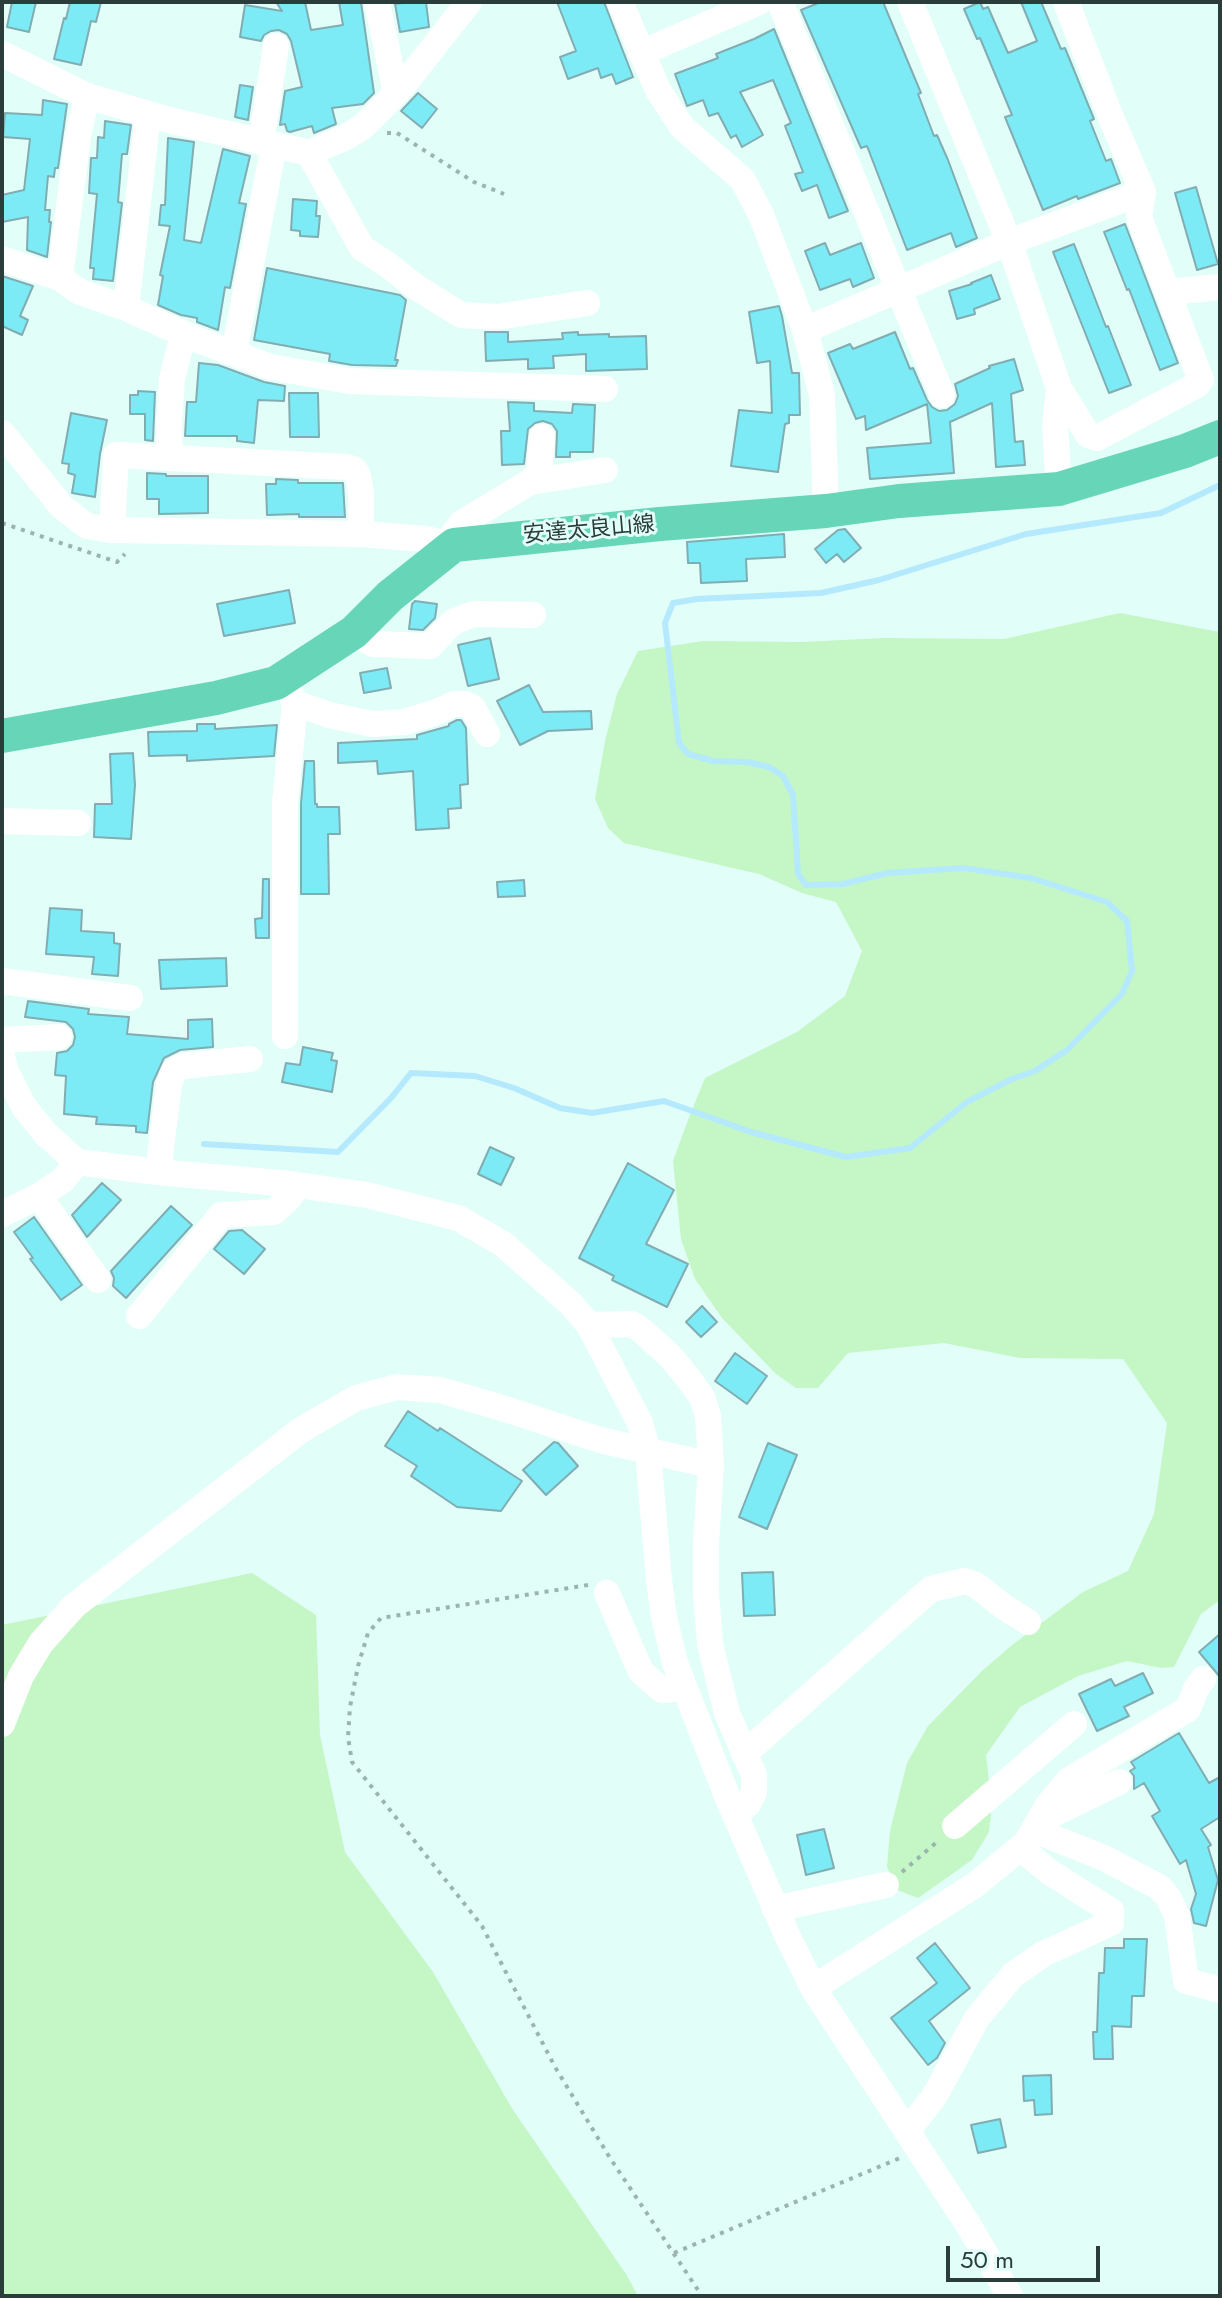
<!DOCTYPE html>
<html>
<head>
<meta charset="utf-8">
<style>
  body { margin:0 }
  #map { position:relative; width:1222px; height:2298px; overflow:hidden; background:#e2fef9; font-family:Jost,sans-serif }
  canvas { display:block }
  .frame { position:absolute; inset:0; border:4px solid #2b3d3b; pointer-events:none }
  .scale { position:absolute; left:946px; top:2246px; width:154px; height:36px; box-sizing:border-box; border:4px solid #2b3d3b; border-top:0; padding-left:10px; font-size:24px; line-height:28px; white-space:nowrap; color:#2b3d3b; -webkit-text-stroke:6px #e2fef9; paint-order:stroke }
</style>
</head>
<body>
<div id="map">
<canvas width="1222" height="2298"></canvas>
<div class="frame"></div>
<div class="scale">50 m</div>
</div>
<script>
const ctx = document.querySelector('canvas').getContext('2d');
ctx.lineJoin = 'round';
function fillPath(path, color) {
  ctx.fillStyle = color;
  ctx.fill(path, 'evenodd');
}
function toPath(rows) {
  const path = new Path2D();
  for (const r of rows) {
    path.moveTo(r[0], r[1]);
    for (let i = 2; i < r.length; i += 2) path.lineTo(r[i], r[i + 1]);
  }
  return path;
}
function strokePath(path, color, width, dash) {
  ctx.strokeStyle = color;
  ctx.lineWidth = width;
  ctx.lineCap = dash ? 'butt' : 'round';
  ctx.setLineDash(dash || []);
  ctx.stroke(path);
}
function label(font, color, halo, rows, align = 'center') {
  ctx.font = font + ' Jost,"Noto Sans JP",sans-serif';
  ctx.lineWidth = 6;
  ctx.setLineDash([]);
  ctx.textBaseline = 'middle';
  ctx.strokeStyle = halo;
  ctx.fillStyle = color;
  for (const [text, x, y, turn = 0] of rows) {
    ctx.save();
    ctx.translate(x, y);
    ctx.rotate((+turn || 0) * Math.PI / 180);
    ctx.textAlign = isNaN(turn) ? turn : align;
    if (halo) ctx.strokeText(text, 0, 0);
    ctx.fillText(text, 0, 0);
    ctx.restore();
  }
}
fillPath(toPath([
  [1120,613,1220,632,1220,1600,1201,1614,1174,1667,1161,1668,1127,1661,1078,1676,1020,1707,986,1755,992,1804,989,1832,972,1860,918,1898,897,1890,887,1867,890,1831,907,1763,928,1726,982,1671,1012,1645,1083,1592,1128,1571,1154,1514,1167,1423,1123,1359,1020,1358,944,1343,848,1353,818,1388,796,1388,776,1374,722,1318,695,1279,681,1239,673,1161,688,1120,705,1078,797,1032,845,996,862,951,836,902,802,893,759,874,624,843,608,828,595,799,605,741,617,694,638,651,703,641,802,642,883,638,1004,639],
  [252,1573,316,1615,320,1735,345,1852,433,1972,513,2110,626,2274,638,2296,2,2296,2,1625]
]), '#c4f7c5');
strokePath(toPath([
  [204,1144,338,1152,391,1098,411,1073,475,1076,514,1088,560,1108,592,1113,664,1101,751,1132,846,1157,910,1148,967,1102,1012,1079,1035,1071,1067,1050,1122,994,1132,971,1127,921,1107,902,1031,878,964,868,887,873,843,884,806,885,798,874,793,795,783,776,769,767,748,762,713,761,688,754,679,743,665,623,673,603,697,599,821,593,879,580,1026,534,1161,513,1220,485]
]), '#b4e9fe', 6);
const building = toPath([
  [12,2,36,2,29,32,7,27,12,2],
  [70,2,101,2,96,22,91,21,81,65,54,59,64,18,66,19,70,2],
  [276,2,305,2,311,30,343,25,339,2,361,2,374,93,363,104,332,108,336,124,314,133,312,126,290,132,287,131,285,124,280,125,285,91,302,87,291,41,287,34,279,30,271,31,264,35,261,41,240,37,245,5,282,11,276,2],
  [410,2,426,2,429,27,400,32,395,4,410,2],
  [557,2,604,2,633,77,616,84,612,74,601,78,598,68,568,79,560,57,576,51,557,2],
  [821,2,883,2,921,93,918,94,934,136,937,135,948,160,977,238,956,247,951,233,907,250,867,146,861,148,801,10,821,2],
  [980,2,983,9,988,7,1008,53,1037,41,1021,2,1041,2,1061,49,1065,48,1078,80,1094,119,1090,121,1106,161,1111,159,1120,183,1078,199,1077,196,1043,210,1005,117,1012,115,980,38,977,39,964,9,980,2],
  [774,29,848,211,829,218,817,185,802,191,795,174,803,172,785,126,791,123,773,80,740,92,763,135,742,147,736,135,731,138,718,113,709,116,703,100,687,106,675,74,718,58,716,54,754,39,774,29],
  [240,85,253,87,248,120,235,117,240,85],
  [418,93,437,109,422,128,401,111,418,93],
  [43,100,67,104,58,168,55,168,54,177,48,176,45,210,50,210,49,222,51,222,47,257,27,250,28,217,2,222,2,195,24,190,30,139,3,137,5,113,42,115,43,100],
  [105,121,131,125,127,154,122,154,118,202,122,203,113,281,93,279,94,268,90,268,97,194,89,193,91,158,97,158,98,137,104,138,105,121],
  [168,138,194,142,184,240,201,243,223,149,250,156,239,203,246,204,230,288,225,287,218,330,197,322,197,318,181,315,158,305,163,276,160,275,170,226,159,225,161,205,165,205,168,138],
  [1196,187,1218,264,1197,270,1175,193,1196,187],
  [293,199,317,201,316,216,320,216,318,237,300,236,300,231,291,230,293,199],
  [1125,224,1178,363,1160,370,1129,289,1127,290,1104,232,1125,224],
  [825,243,830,255,861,243,874,278,853,287,850,279,820,290,805,251,825,243],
  [1074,244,1106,327,1108,326,1131,385,1109,393,1053,252,1074,244],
  [267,268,400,295,406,300,395,360,398,360,396,366,352,365,329,361,330,354,254,340,267,268],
  [991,275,1000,299,974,309,975,314,957,319,949,291,972,284,971,283,991,275],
  [2,276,33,286,20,316,28,320,22,335,2,326,2,276],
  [779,306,782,316,792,373,799,373,800,415,789,415,789,423,785,424,778,472,731,466,739,410,772,413,770,361,757,363,749,312,779,306],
  [485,332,508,332,508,342,563,339,562,333,578,332,578,335,609,334,609,337,646,336,647,369,586,371,586,354,553,356,554,368,528,369,528,359,486,361,485,332],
  [895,332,910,369,913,368,927,400,932,407,939,411,947,410,955,404,958,396,955,384,990,368,989,366,1014,359,1023,390,1011,394,1015,442,1023,441,1025,465,996,467,992,403,950,422,954,473,870,479,867,448,931,443,927,404,866,430,865,416,856,419,828,353,850,344,853,349,895,332],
  [199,363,218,365,264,382,285,386,284,401,258,400,254,443,237,441,237,436,185,436,187,402,196,402,199,363],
  [138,391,155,392,153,441,145,440,145,414,130,414,130,395,138,395,138,391],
  [289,393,318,393,319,437,290,437,289,393],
  [508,402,534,403,534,411,572,413,573,404,595,405,593,452,570,452,570,457,556,457,557,431,552,424,543,421,535,423,528,429,524,464,502,465,501,431,510,431,508,402],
  [71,413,107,420,100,454,95,497,72,493,75,475,68,473,69,464,62,463,71,413],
  [147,473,166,474,166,476,208,476,208,513,159,514,159,499,147,499,147,473],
  [276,479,298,480,298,483,343,483,345,517,299,517,299,514,267,515,266,484,276,484,276,479],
  [845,529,861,548,844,562,837,554,826,563,815,549,838,530,845,529],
  [784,534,785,557,746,559,747,581,701,583,700,563,688,563,687,542,784,534],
  [289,590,295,623,224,636,217,604,289,590],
  [415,601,437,604,435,618,423,630,409,629,412,604,415,601],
  [490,638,499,679,468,686,458,645,490,638],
  [387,668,391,688,364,693,360,673,387,668],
  [529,685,543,712,591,711,592,729,548,731,520,745,497,701,529,685],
  [457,720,461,720,466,728,468,784,460,785,461,808,448,809,449,828,416,830,413,771,378,774,377,761,338,763,338,743,417,739,417,735,449,726,449,724,457,720],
  [197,724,215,724,215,729,277,725,274,756,187,761,187,755,149,756,148,732,197,731,197,724],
  [133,753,135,785,131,839,94,837,95,804,112,804,110,754,133,753],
  [305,761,314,761,315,804,317,804,317,807,339,807,340,834,328,834,329,894,301,894,301,803,305,761],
  [263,879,269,879,269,938,256,938,255,919,262,918,263,879],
  [524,880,525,896,498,897,497,882,524,880],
  [50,908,82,910,81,931,114,933,114,943,120,944,118,976,92,974,94,957,46,954,50,908],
  [226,958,227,986,161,989,159,960,226,958],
  [28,1001,89,1009,88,1014,129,1017,127,1034,188,1039,188,1020,212,1019,213,1047,180,1050,164,1058,153,1082,147,1133,136,1132,136,1126,96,1124,97,1117,64,1114,66,1076,55,1075,57,1053,67,1051,73,1045,75,1037,73,1029,66,1022,25,1017,28,1001],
  [303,1047,333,1053,331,1060,337,1061,332,1092,282,1082,286,1063,300,1065,303,1047],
  [490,1147,514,1158,501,1185,478,1174,490,1147],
  [628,1163,674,1190,646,1244,688,1264,667,1307,612,1280,614,1276,579,1258,628,1163],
  [102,1183,121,1200,87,1237,72,1215,102,1183],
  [171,1206,192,1225,126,1298,113,1286,114,1278,111,1271,171,1206],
  [34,1217,82,1285,61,1300,30,1259,33,1258,14,1232,34,1217],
  [242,1230,265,1249,244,1274,214,1249,229,1231,242,1230],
  [702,1306,717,1322,701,1337,686,1322,702,1306],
  [735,1353,767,1376,747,1404,715,1381,735,1353],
  [408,1411,438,1431,440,1428,522,1481,501,1511,457,1507,411,1476,417,1466,385,1446,408,1411],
  [554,1442,558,1443,578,1466,546,1495,523,1470,554,1442],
  [768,1443,797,1455,767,1529,739,1517,768,1443],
  [773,1572,775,1615,744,1616,742,1573,773,1572],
  [1220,1634,1220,1677,1199,1652,1220,1634],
  [1143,1673,1153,1693,1124,1707,1129,1716,1097,1731,1079,1694,1111,1679,1115,1686,1143,1673],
  [1179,1733,1209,1783,1220,1777,1220,1817,1201,1829,1211,1845,1208,1847,1218,1880,1206,1926,1194,1923,1191,1909,1196,1894,1186,1860,1180,1864,1152,1816,1160,1811,1144,1783,1134,1789,1134,1776,1130,1771,1135,1768,1131,1762,1179,1733],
  [824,1829,834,1868,806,1875,797,1835,824,1829],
  [1124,1939,1147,1939,1144,1996,1132,1996,1131,2027,1112,2026,1113,2059,1094,2059,1093,2032,1097,2032,1099,1973,1104,1973,1105,1948,1124,1948,1124,1939],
  [935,1943,970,1988,929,2021,945,2043,937,2058,928,2065,891,2018,937,1983,917,1958,935,1943],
  [1051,2075,1052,2114,1035,2115,1034,2100,1024,2101,1023,2076,1051,2075],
  [1000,2119,1006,2147,978,2153,971,2125,1000,2119]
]);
fillPath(building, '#7cebf6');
strokePath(building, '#80adb2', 2);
strokePath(toPath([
  [387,133,397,133,474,182,504,194],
  [2,523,117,562,125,554],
  [588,1585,381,1618,368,1633,358,1666,350,1707,348,1737,352,1762,482,1926,555,2067,610,2158,702,2296],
  [902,1872,938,1841],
  [674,2253,900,2158]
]), '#9bb4b0', 4, [4, 6]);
strokePath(toPath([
  [377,2,396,93],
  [620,2,658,90,682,127,743,180,762,217,805,330,822,395,826,511],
  [780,2,942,395],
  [910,2,1009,242,1059,388,1055,426,1059,489],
  [1066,2,1112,120,1143,192],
  [641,53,759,2],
  [2,54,87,96,169,120,309,153,362,248,388,265,416,287,461,315,497,317,587,303],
  [261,142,276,46],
  [309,153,346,137,361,128,376,114,406,82,469,2],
  [2,259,60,278,80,292,126,308,198,340,270,367,350,381,605,389],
  [60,278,78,136,87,96],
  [1169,292,1220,287],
  [126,308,148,114],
  [805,330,1009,242,1143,192,1139,217,1201,380,1197,385,1097,438,1088,435,1059,388],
  [234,353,274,145],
  [2,433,62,507,87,526,112,530,361,534,425,539,454,545,453,534,462,523,530,482,605,470],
  [170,458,169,425,172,379,183,334],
  [530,482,539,473,542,437],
  [112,530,116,455,347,467,355,470,358,476,361,492,361,534],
  [354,632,373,644,430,646,453,622,474,614,533,615],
  [284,678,295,703,285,802,285,1036],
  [295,703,329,715,372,724,404,722,434,713,454,704,465,704,473,708,487,734],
  [2,821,78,823],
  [2,981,130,998],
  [2,1040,59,1037],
  [2,1056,5,1069,24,1107,46,1134,77,1162,158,1172,290,1184,367,1195,458,1218,503,1244,571,1304,589,1325,640,1423,648,1452,659,1580,664,1617,675,1663,727,1796,787,1935,813,1988,969,2226,1010,2296],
  [158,1172,169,1084,174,1071,182,1066,250,1059],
  [39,1196,98,1280],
  [2,1214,39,1196,63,1180,77,1162],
  [139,1316,221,1215,274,1212,290,1197,296,1185],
  [589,1325,632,1324,640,1329,671,1357,688,1378,702,1397,708,1416,711,1465,706,1543,706,1592,710,1644,727,1713,754,1775,754,1792,748,1804,735,1814],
  [607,1593,641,1672,662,1690,684,1688],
  [2,1724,21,1676,41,1643,74,1606,301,1430,356,1398,397,1387,440,1390,499,1407,600,1440,711,1465],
  [744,1754,931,1589,965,1581,976,1585,1004,1607,1028,1622],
  [1039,1821,1119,1782],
  [955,1826,1074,1724],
  [1034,1830,1104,1858,1159,1887,1168,1897,1177,1916,1186,1981,1220,1990],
  [775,1909,886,1885],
  [813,1988,975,1885,1026,1843,1048,1805,1069,1780,1188,1709,1196,1689,1203,1679],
  [908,2130,934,2097,977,2018,1013,1975,1043,1954,1111,1923,1111,1911,1051,1873,1020,1848]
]), '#fff', 26);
strokePath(toPath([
  [2,736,216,698,276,683,354,632,390,596,454,545,660,524,826,511,899,501,1059,489,1185,451,1220,437]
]), '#67d6b8', 34);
label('22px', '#2b3d3b', '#e2fef9', [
  ["安達太良山線",589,531,-5]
]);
</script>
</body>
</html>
